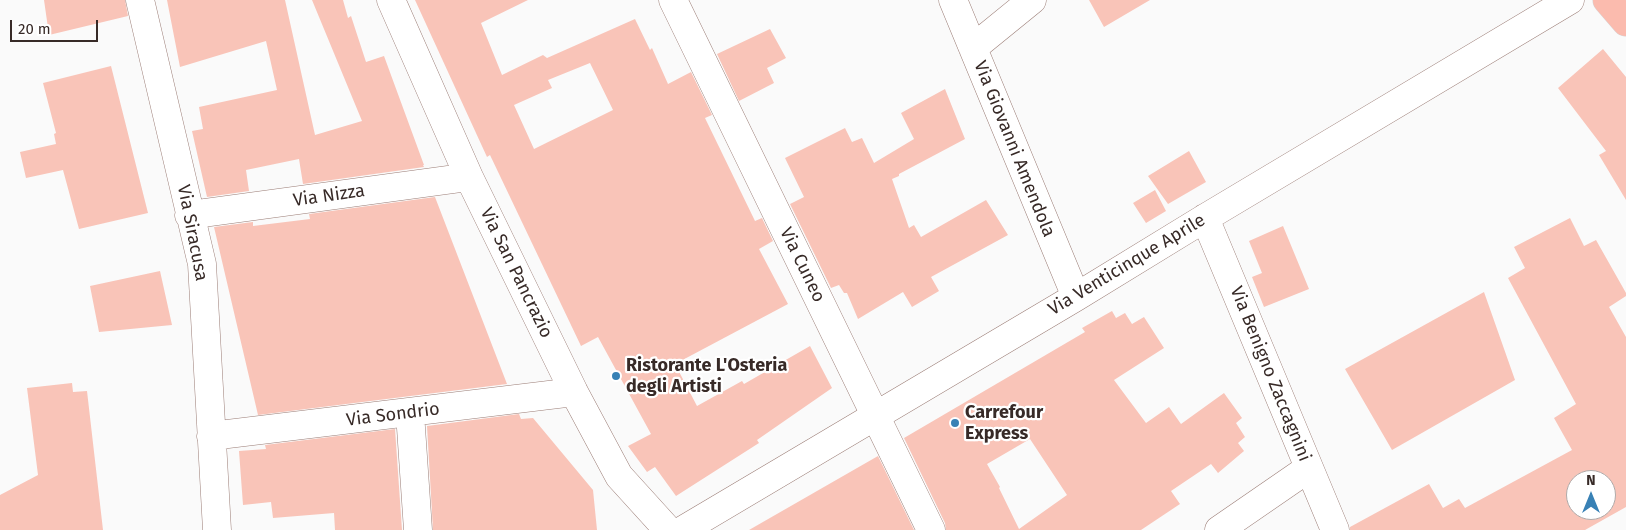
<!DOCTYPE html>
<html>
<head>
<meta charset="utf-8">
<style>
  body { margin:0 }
  #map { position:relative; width:1626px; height:530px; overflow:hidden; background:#fafafa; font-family:"Fira Sans",sans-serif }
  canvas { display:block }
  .north { position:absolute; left:1566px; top:470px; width:50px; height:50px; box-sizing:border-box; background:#fff; border:1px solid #afaaa9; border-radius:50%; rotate:0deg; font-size:14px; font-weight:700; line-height:20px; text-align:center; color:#372a27 }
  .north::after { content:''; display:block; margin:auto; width:18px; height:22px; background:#3881b5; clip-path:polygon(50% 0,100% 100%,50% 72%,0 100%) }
  .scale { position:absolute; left:10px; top:20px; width:88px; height:22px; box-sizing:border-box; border:2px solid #372a27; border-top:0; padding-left:6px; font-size:15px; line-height:18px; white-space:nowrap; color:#372a27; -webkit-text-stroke:4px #fff; paint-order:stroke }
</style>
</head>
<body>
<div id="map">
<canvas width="1626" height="530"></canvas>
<div class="north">N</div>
<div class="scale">20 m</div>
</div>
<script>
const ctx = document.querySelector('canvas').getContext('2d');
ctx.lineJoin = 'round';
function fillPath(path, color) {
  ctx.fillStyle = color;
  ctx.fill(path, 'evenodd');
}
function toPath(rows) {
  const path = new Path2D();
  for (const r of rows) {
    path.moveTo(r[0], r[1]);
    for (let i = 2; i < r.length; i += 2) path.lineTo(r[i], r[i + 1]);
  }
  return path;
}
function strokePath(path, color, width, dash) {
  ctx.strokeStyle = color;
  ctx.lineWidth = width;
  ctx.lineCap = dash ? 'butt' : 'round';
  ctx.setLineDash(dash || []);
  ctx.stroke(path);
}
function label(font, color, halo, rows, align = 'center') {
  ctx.font = font + ' "Fira Sans",sans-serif';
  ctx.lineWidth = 4.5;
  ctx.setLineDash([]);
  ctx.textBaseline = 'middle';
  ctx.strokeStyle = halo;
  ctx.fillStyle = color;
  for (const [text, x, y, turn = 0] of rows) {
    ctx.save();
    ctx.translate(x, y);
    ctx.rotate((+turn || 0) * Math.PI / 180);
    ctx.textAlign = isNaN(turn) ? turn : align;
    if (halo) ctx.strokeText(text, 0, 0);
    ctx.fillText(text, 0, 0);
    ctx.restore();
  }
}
fillPath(toPath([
  [44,0,125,0,128,16,49,35],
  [167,0,285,0,315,135,362,121,312,0,343,0,348,18,351,16,366,62,384,56,424,165,423,165,424,167,303,184,299,159,246,170,249,191,207,197,192,131,203,129,199,107,277,90,266,41,180,67],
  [415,0,528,0,481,23,502,75,543,55,547,58,635,19,650,50,652,48,668,84,691,72,712,115,705,118,755,221,762,218,773,241,759,249,788,304,675,364,697,406,742,381,744,384,810,346,832,388,757,440,759,443,676,496,655,467,647,472,628,446,651,434,598,337,581,346,490,155,487,157],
  [590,63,613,110,534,149,514,105,552,88,548,80],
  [1089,0,1150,0,1104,27],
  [770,29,786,58,767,68,774,83,739,101,717,54],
  [1603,49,1626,77,1626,200,1599,155,1606,151,1558,88],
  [111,66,148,213,79,229,63,170,26,178,20,152,56,144,54,134,56,133,43,83],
  [945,89,965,139,899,174,899,176,892,179,909,228,914,225,921,237,986,200,1008,235,931,277,939,291,912,307,903,292,858,319,847,293,844,293,839,285,831,288,790,204,804,197,785,158,845,128,852,142,862,138,874,163,914,139,901,113],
  [1189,151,1206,182,1168,204,1148,176],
  [1155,190,1166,211,1146,223,1133,203],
  [435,197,507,384,258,415,214,227,253,222,253,226,310,219,309,214],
  [1570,218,1584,246,1596,240,1626,293,1626,296,1609,307,1626,337,1626,507,1585,530,1350,530,1350,527,1429,484,1443,508,1459,499,1465,508,1572,450,1554,418,1576,404,1508,278,1525,268,1514,247],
  [1576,480,1606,480,1606,510,1576,510],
  [1283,226,1309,289,1264,307,1252,277,1262,273,1249,241],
  [160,271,172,325,99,332,90,286],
  [1484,292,1515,380,1392,450,1345,369],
  [1112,311,1116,318,1125,313,1132,324,1144,317,1164,348,1114,380,1146,423,1169,407,1181,424,1224,393,1242,418,1236,423,1245,437,1238,443,1244,451,1218,473,1211,464,1171,491,1180,504,1141,530,946,530,945,523,904,438,1085,332,1082,328],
  [1030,439,1067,495,1019,529,999,488,1000,487,987,464],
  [72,383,73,392,87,391,103,530,0,530,0,495,38,475,27,388],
  [519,414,521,419,533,418,593,490,597,530,433,530,427,426],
  [395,429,402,530,335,530,334,513,273,518,271,502,243,505,239,451,266,449,265,445],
  [878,456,914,530,749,530]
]), '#f9c4b8');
const minor = toPath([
  [140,0,202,264,217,530],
  [391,0,469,177,574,392,619,476,668,530],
  [673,0,931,530],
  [953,0,1076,297],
  [973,48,1032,0],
  [189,215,469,177],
  [1205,218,1335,530],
  [410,413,418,530],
  [211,436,574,392],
  [683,530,1076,297,1205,218,1570,0],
  [1219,530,1309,468]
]);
const major = toPath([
  [1607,0,1626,22]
]);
strokePath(minor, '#9b7d76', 29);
strokePath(major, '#d7d4d4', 29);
strokePath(minor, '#fff', 28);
strokePath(major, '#fbbbae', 28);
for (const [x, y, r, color] of [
  [616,376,5,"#3881b5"],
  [955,423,5,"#3881b5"]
]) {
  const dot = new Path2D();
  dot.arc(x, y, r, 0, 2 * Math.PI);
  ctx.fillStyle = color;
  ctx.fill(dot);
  strokePath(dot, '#fff', 2);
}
label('18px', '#372a27', '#fff', [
  ["Via Giovanni Amendola",1014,149,68],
  ["Via Nizza",329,196,-8],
  ["Via Siracusa",192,233,79],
  ["Via Cuneo",802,265,64],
  ["Via Venticinque Aprile",1127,265,-31],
  ["Via San Pancrazio",516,273,64],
  ["Via Benigno Zaccagnini",1270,374,68],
  ["Via Sondrio",393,415,-7]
]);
label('bold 18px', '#372a27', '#fff', [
  ["Ristorante L'Osteria",626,366],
  ["degli Artisti",626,387],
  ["Carrefour",965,413],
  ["Express",965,434]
], 'left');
</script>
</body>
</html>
